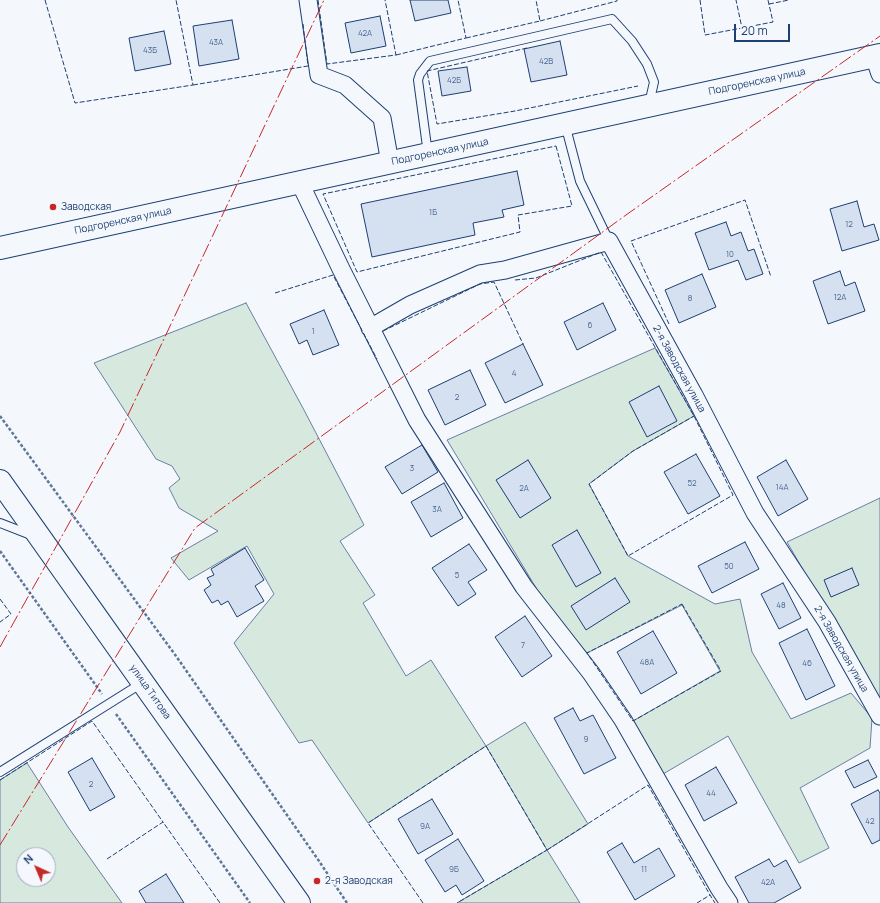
<!DOCTYPE html>
<html>
<head>
<meta charset="utf-8">
<style>
  body { margin:0 }
  #map { position:relative; width:880px; height:903px; overflow:hidden; background:#f4f7fb; font-family:Manrope,sans-serif }
  canvas { display:block }
  .north { position:absolute; left:16px; top:847px; width:40px; height:40px; box-sizing:border-box; background:#f4f7fb; border:1px solid #9eadc5; border-radius:50%; rotate:316deg; font-size:11px; font-weight:700; line-height:16px; text-align:center; color:#1d3f73 }
  .north::after { content:''; display:block; margin:auto; width:14px; height:18px; background:#c62828; clip-path:polygon(50% 0,100% 100%,50% 72%,0 100%) }
  .scale { position:absolute; left:734px; top:24px; width:56px; height:18px; box-sizing:border-box; border:2px solid #1d3f73; border-top:0; padding-left:5px; font-size:12px; line-height:14px; white-space:nowrap; color:#1d3f73; -webkit-text-stroke:3px #f4f7fb; paint-order:stroke }
</style>
</head>
<body>
<div id="map">
<canvas width="880" height="903"></canvas>
<div class="north">N</div>
<div class="scale">20 m</div>
</div>
<script>
const ctx = document.querySelector('canvas').getContext('2d');
ctx.lineJoin = 'round';
function fillPath(path, color) {
  ctx.fillStyle = color;
  ctx.fill(path, 'evenodd');
}
function toPath(rows) {
  const path = new Path2D();
  for (const r of rows) {
    path.moveTo(r[0], r[1]);
    for (let i = 2; i < r.length; i += 2) path.lineTo(r[i], r[i + 1]);
  }
  return path;
}
function strokePath(path, color, width, dash) {
  ctx.strokeStyle = color;
  ctx.lineWidth = width;
  ctx.lineCap = dash ? 'butt' : 'round';
  ctx.setLineDash(dash || []);
  ctx.stroke(path);
}
function label(font, color, halo, rows, align = 'center') {
  ctx.font = font + ' Manrope,sans-serif';
  ctx.lineWidth = 3;
  ctx.setLineDash([]);
  ctx.textBaseline = 'middle';
  ctx.strokeStyle = halo;
  ctx.fillStyle = color;
  for (const [text, x, y, turn = 0] of rows) {
    ctx.save();
    ctx.translate(x, y);
    ctx.rotate((+turn || 0) * Math.PI / 180);
    ctx.textAlign = isNaN(turn) ? turn : align;
    if (halo) ctx.strokeText(text, 0, 0);
    ctx.fillText(text, 0, 0);
    ctx.restore();
  }
}
const green = toPath([
  [246,303,304,410,364,525,340,541,375,595,363,603,406,676,431,660,486,746,525,722,588,824,547,850,580,903,457,903,547,850,486,746,368,823,312,740,299,743,234,643,274,594,247,546,189,580,171,558,218,531,179,508,169,488,180,479,172,466,156,459,94,363,246,303],
  [655,348,694,416,633,451,589,484,628,556,715,604,740,599,752,652,791,719,851,693,872,718,870,748,800,788,829,848,799,863,728,736,663,774,633,721,720,671,682,605,587,653,544,601,447,440,655,348],
  [880,498,880,703,787,542,880,498],
  [27,763,68,827,122,903,0,903,0,780,27,763],
  [24,855,48,855,48,879,24,879,24,855]
]);
fillPath(green, '#d7e8df');
strokePath(green, '#687fa3', 1);
const building = toPath([
  [410,0,448,0,451,13,415,21,410,0],
  [380,16,386,46,351,53,345,23,380,16],
  [232,20,239,59,199,66,193,26,232,20],
  [164,31,171,64,135,71,129,38,164,31],
  [560,41,567,75,531,82,524,49,560,41],
  [467,67,471,91,442,96,438,71,467,67],
  [517,171,524,205,502,210,504,217,473,223,475,235,372,257,361,204,517,171],
  [857,201,864,227,874,224,879,240,842,251,830,209,857,201],
  [726,222,731,236,741,232,748,251,754,249,763,274,746,280,738,260,709,270,695,233,726,222],
  [840,271,845,286,855,282,865,311,828,324,813,281,840,271],
  [702,274,716,307,679,323,665,290,702,274],
  [603,303,616,330,577,350,564,322,603,303],
  [324,310,339,345,313,355,307,340,299,344,290,324,324,310],
  [523,344,543,385,505,403,485,363,523,344],
  [470,370,486,405,445,425,428,390,470,370],
  [659,386,677,421,647,437,629,402,659,386],
  [422,445,438,472,402,494,385,467,422,445],
  [696,454,720,496,688,514,664,472,696,454],
  [528,460,551,498,520,518,496,480,528,460],
  [786,460,808,499,778,516,757,477,786,460],
  [444,483,463,518,431,537,411,502,444,483],
  [577,530,601,573,576,587,552,545,577,530],
  [745,542,759,569,712,593,698,566,745,542],
  [469,544,487,570,468,582,476,594,458,606,432,568,469,544],
  [245,548,264,580,255,586,264,601,237,617,228,601,221,605,218,600,212,603,204,590,211,585,207,578,214,575,211,569,245,548],
  [852,568,859,585,831,597,824,580,852,568],
  [615,578,630,602,586,630,571,606,615,578],
  [783,583,801,618,779,629,761,594,783,583],
  [525,616,552,656,522,677,495,637,525,616],
  [807,629,835,686,806,700,779,643,807,629],
  [653,631,677,673,641,694,617,652,653,631],
  [573,708,580,721,593,715,616,758,584,774,554,718,573,708],
  [92,758,115,797,90,811,68,772,92,758],
  [868,760,877,777,854,788,845,771,868,760],
  [716,767,737,803,704,821,685,785,716,767],
  [878,790,880,793,880,840,872,844,851,804,878,790],
  [432,799,453,834,418,854,398,819,432,799],
  [458,839,484,881,462,895,456,885,445,892,425,860,458,839],
  [622,843,634,863,659,848,675,876,635,900,607,852,622,843],
  [769,859,774,867,786,860,801,888,774,903,749,903,735,877,769,859],
  [166,874,184,903,146,903,139,891,166,874]
]);
fillPath(building, '#d5e0f0');
strokePath(building, '#1d3f73', 1);
const lane = toPath([
  [565,124,580,181,609,241],
  [428,154,418,80,420,74,430,61,612,19,632,41,647,64,654,82,649,104],
  [0,523,31,535],
  [0,772,142,683]
]);
const street = toPath([
  [308,0,319,75,345,85,382,118,390,163],
  [874,56,880,74],
  [300,183,341,269,417,420,524,587,591,673,623,720,719,888,729,903],
  [370,328,410,305,480,274,505,270,609,241,694,395,755,513,827,622,880,716]
]);
const secondary = toPath([
  [0,248,880,55],
  [0,481,299,903]
]);
strokePath(lane, '#1d3f73', 10);
strokePath(street, '#1d3f73', 19);
strokePath(secondary, '#1d3f73', 24);
strokePath(toPath([
  [0,416,176,656,319,861,347,903],
  [0,551,102,694],
  [116,714,250,903]
]), '#5e769c', 2.5, [3, 2]);
strokePath(lane, '#f4f7fb', 8);
strokePath(street, '#f4f7fb', 17);
strokePath(secondary, '#f4f7fb', 22);
strokePath(toPath([
  [45,0,75,103,193,85,176,0],
  [318,0,327,64,396,55,385,0],
  [700,0,705,35,742,28,736,0],
  [769,4,789,0],
  [540,21,617,1,617,0],
  [742,28,773,22,768,0],
  [466,38,540,21,536,0],
  [527,48,427,71,437,124,515,111,638,86],
  [396,55,466,38,458,0],
  [193,85,308,66,303,24],
  [556,146,572,206,518,215,520,232,357,272,323,194,556,146],
  [515,280,536,278,601,252,694,416,733,495,628,556,589,484,633,451,694,416],
  [275,293,333,275,377,359],
  [669,324,631,241,745,200,771,277],
  [383,331,480,284,494,282,523,344],
  [0,599,11,614,0,622],
  [682,604,721,671,633,721,587,653,682,604],
  [0,780,92,721,163,822],
  [547,850,648,785,710,895],
  [107,859,163,822,220,903],
  [423,903,368,823,486,746,547,850,457,903],
  [697,903,710,895,715,903]
]), '#1d3f73', 1, [5, 2]);
strokePath(toPath([
  [0,647,120,432,324,0],
  [0,845,195,528,626,215,880,36]
]), '#c62828', 1, [14, 3, 2, 3]);
for (const [x, y, r, color] of [
  [53,207,4,"#c62828"],
  [317,881,4,"#c62828"]
]) {
  const dot = new Path2D();
  dot.arc(x, y, r, 0, 2 * Math.PI);
  ctx.fillStyle = color;
  ctx.fill(dot);
  strokePath(dot, '#f4f7fb', 1.5);
}
label('8px', '#4b6792', null, [
  ["42А",365,34],
  ["43А",216,43],
  ["43Б",150,51],
  ["42В",546,62],
  ["42Б",454,81],
  ["1Б",433,213],
  ["12",849,225],
  ["10",730,255],
  ["12А",840,298],
  ["8",690,299],
  ["6",590,326],
  ["1",313,332],
  ["4",514,374],
  ["2",457,398],
  ["3",412,469],
  ["52",692,484],
  ["14А",782,488],
  ["2А",524,489],
  ["3А",437,510],
  ["50",729,567],
  ["5",457,576],
  ["48",781,606],
  ["7",523,646],
  ["48А",647,663],
  ["46",807,664],
  ["9",586,740],
  ["2",91,785],
  ["44",711,794],
  ["42",870,822],
  ["9А",425,827],
  ["9Б",454,870],
  ["11",644,870],
  ["42А",768,883]
]);
label('10px', '#1d3f73', '#f4f7fb', [
  ["Подгоренская улица",757,82,-12],
  ["Подгоренская улица",440,152,-12],
  ["Подгоренская улица",123,221,-12],
  ["2-я Заводская улица",679,369,61],
  ["2-я Заводская улица",841,649,60],
  ["улица Титова",150,692,55]
]);
label('10px', '#1d3f73', '#f4f7fb', [
  ["Заводская",61,207],
  ["2-я Заводская",325,881]
], 'left');
</script>
</body>
</html>
